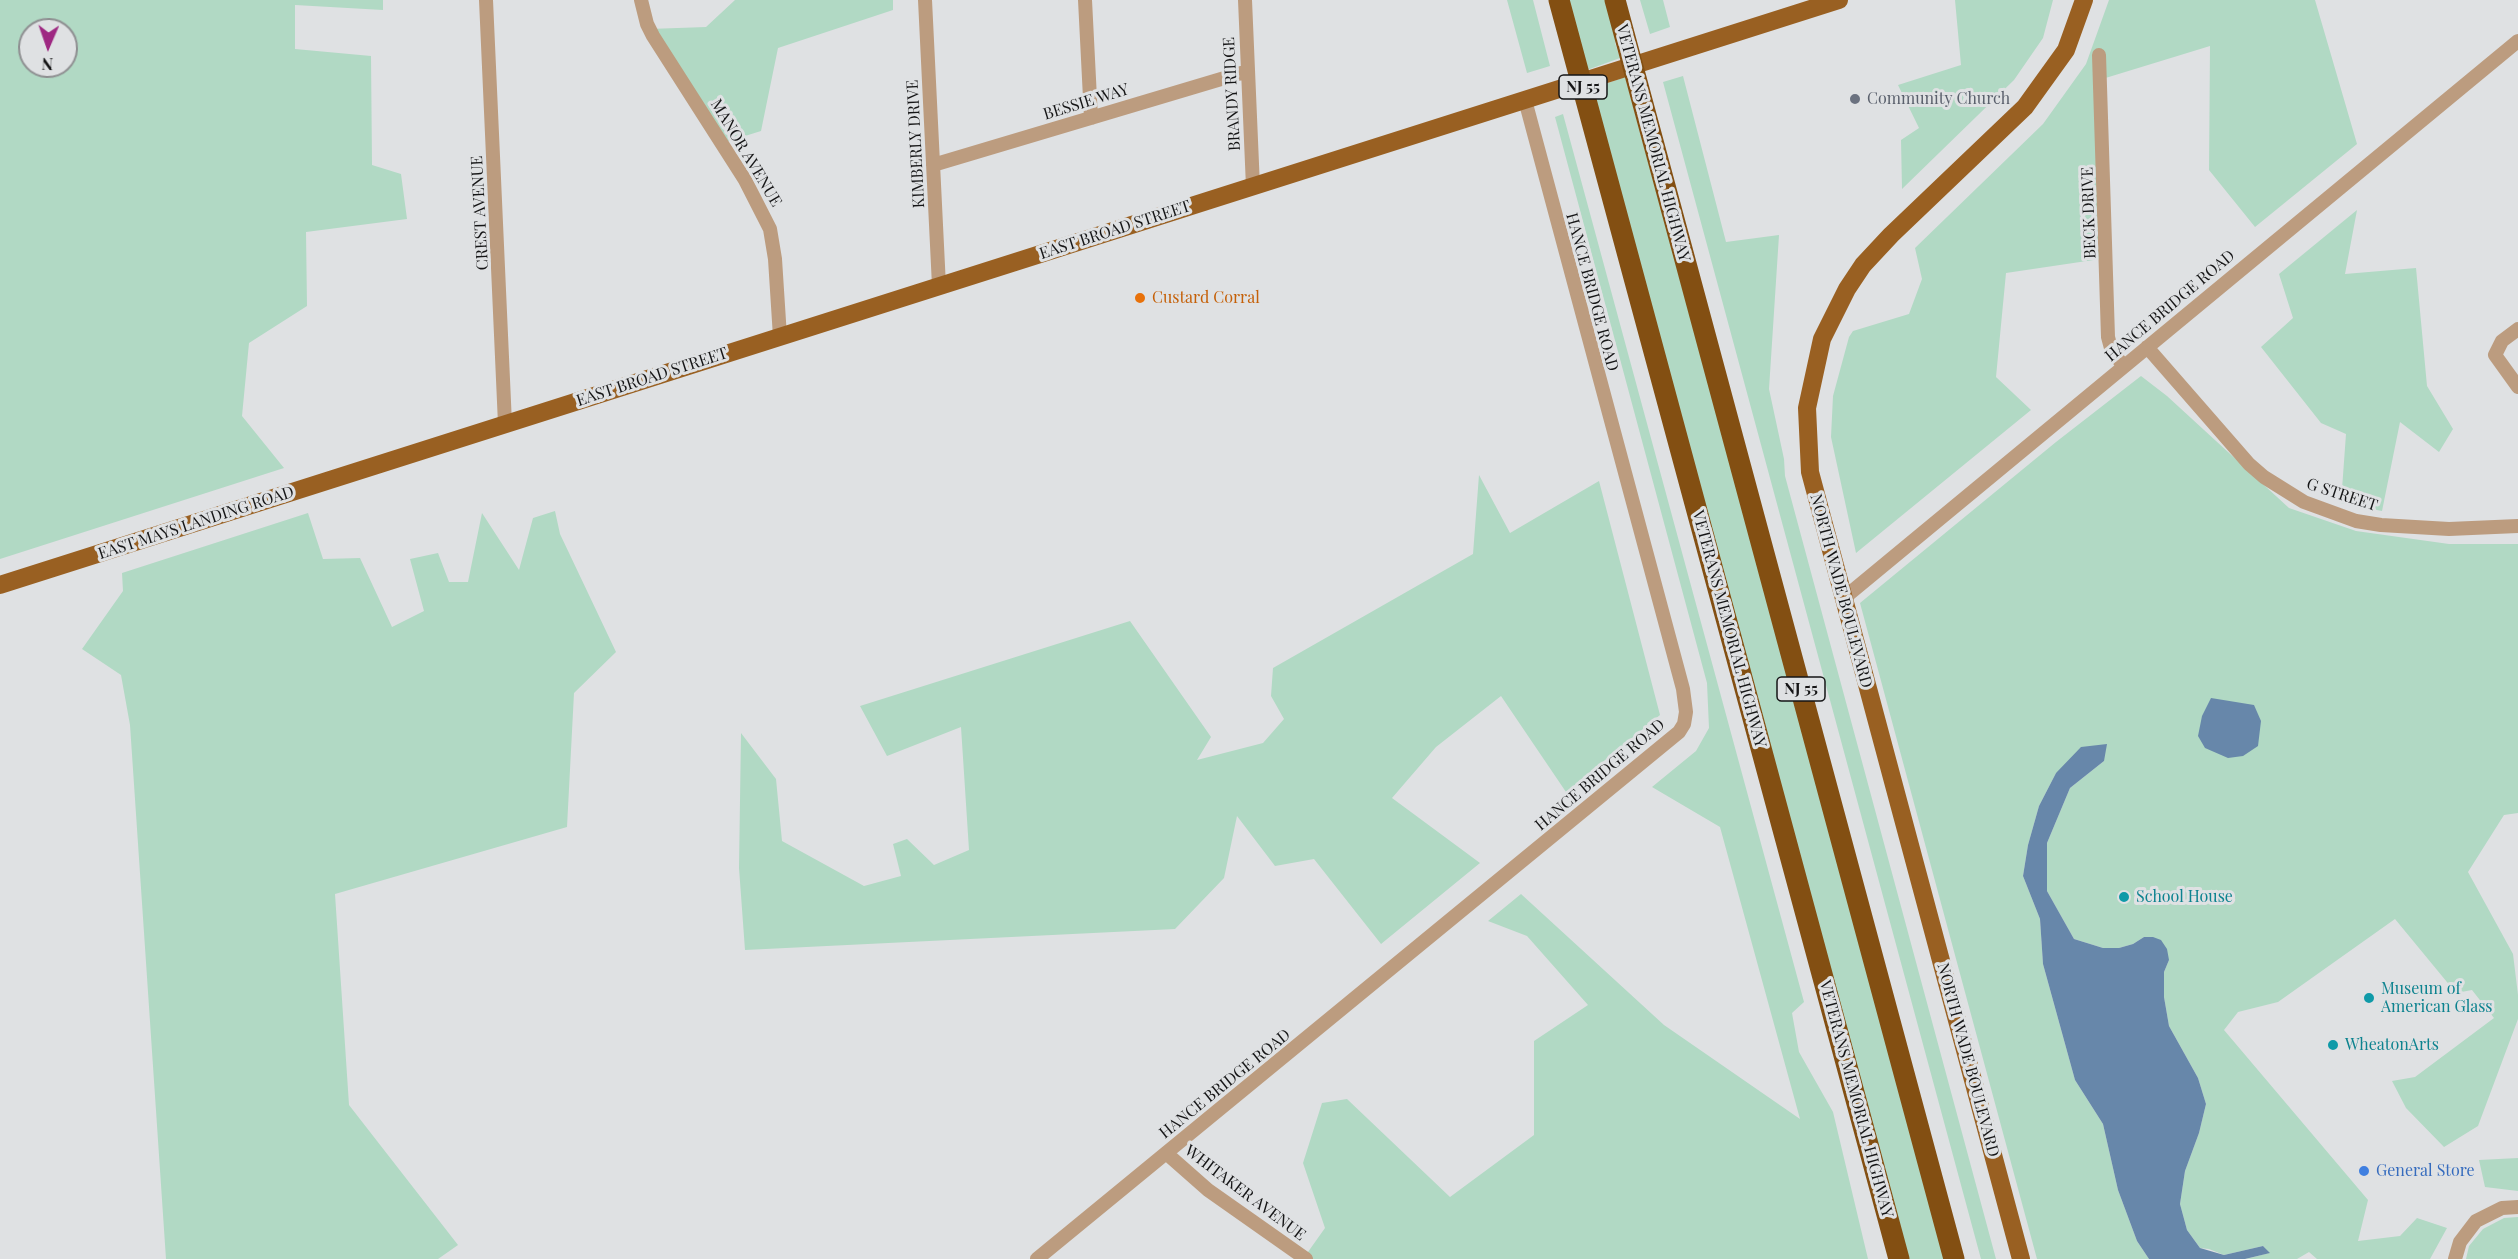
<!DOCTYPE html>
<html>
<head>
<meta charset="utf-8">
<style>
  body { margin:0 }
  #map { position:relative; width:2518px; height:1259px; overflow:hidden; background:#dfe1e3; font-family:"Playfair Display",serif }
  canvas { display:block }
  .north { position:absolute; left:18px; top:18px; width:60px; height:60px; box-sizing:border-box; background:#dfe1e3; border:2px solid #8e8f91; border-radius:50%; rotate:182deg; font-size:16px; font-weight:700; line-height:24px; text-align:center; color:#151516 }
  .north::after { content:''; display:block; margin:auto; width:21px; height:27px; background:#9e2882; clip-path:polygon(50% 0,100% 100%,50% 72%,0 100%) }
</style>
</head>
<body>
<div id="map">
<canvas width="2518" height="1259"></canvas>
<div class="north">N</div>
</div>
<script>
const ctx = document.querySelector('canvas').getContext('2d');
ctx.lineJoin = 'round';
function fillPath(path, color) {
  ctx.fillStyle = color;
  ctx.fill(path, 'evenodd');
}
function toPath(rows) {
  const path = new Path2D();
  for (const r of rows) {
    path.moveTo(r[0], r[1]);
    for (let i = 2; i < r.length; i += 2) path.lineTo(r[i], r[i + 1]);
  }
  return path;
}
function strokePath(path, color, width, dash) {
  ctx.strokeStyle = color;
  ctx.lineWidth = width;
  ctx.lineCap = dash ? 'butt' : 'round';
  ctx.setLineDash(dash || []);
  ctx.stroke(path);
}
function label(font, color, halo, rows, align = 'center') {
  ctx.font = font + ' "Playfair Display",serif';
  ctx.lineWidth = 6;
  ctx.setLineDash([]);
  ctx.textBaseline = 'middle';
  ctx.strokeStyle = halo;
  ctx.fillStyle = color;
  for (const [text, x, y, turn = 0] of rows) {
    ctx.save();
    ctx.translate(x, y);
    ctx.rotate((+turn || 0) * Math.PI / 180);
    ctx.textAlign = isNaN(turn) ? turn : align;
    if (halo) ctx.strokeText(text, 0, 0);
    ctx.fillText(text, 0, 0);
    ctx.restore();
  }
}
fillPath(toPath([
  [0,0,383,0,383,10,295,5,295,49,371,56,372,165,401,174,407,219,306,232,307,306,249,343,242,416,284,468,0,559],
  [30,30,66,30,66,66,30,66],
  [735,0,893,0,893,10,778,48,761,131,716,145,649,29,706,27],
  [1507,0,1533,0,1550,66,1527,73],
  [1565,0,1608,0,1618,37,1615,43,1620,58,1587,70],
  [1640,0,1663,0,1670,27,1650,34],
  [1955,0,2053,0,2043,38,2014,80,1902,189,1901,140,1919,128,1898,85,1961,65],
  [2109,0,2315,0,2357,144,2255,227,2209,170,2210,46,2099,80,2107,258,2006,273,1996,377,2031,410,1856,553,1831,437,1833,396,1849,337,1853,331,1909,314,1922,279,1915,248,2043,124,2086,64],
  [1683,76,1726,242,1779,235,1769,389,1784,459,1785,476,1996,1259,1981,1259,1663,82],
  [1625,77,1946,1259,1908,1259,1591,89],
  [1563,114,1804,1002,1792,1013,1799,1052,1833,1112,1868,1259,1303,1259,1325,1228,1303,1163,1322,1103,1347,1099,1450,1197,1534,1135,1534,1041,1588,1005,1527,936,1488,921,1521,894,1664,1025,1800,1119,1720,827,1652,787,1696,751,1709,728,1707,683,1555,117],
  [2357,210,2345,274,2416,268,2427,386,2453,429,2439,452,2400,422,2382,511,2341,503,2346,434,2321,423,2261,347,2293,318,2279,274],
  [2141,376,2167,396,2289,508,2356,531,2449,544,2518,544,2518,813,2504,815,2468,872,2513,954,2518,995,2518,1019,2478,1126,2444,1147,2406,1108,2392,1081,2415,1077,2494,1018,2472,990,2456,993,2395,919,2278,1002,2238,1012,2224,1030,2368,1200,2358,1241,2400,1236,2417,1218,2447,1228,2430,1259,2317,1259,2309,1252,2297,1259,2246,1259,2269,1253,2263,1246,2224,1255,2209,1249,2200,1248,2187,1230,2180,1204,2185,1171,2199,1133,2206,1104,2198,1078,2169,1026,2164,997,2164,972,2169,960,2144,937,2133,944,2119,948,2103,948,2074,939,2047,891,2047,843,2070,788,2104,761,2056,773,2039,806,2028,845,2023,876,2040,919,2043,964,2075,1080,2103,1124,2118,1190,2137,1241,2149,1259,2037,1259,1860,603,2056,442],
  [1479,475,1510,533,1599,481,1660,715,1566,792,1501,696,1436,747,1392,798,1480,863,1381,944,1314,859,1275,866,1237,816,1224,878,1175,929,745,950,739,868,741,733,776,779,782,841,864,886,901,876,893,844,907,839,934,865,969,850,961,727,887,756,860,706,1130,621,1211,737,1197,760,1263,743,1284,719,1271,696,1273,668,1473,554],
  [555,511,560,534,616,652,574,693,567,827,335,894,349,1105,458,1245,438,1259,166,1259,130,725,121,675,82,649,123,591,122,573,308,513,323,559,360,558,392,627,424,611,410,559,438,553,449,582,468,582,482,513,519,570,533,518],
  [2518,1158,2518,1191,2485,1187,2479,1160],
  [2518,1217,2518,1259,2466,1259,2469,1246,2483,1229,2504,1218]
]), '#b1d9c4');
fillPath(toPath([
  [2211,698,2254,705,2261,721,2258,746,2243,756,2228,758,2205,748,2198,736,2202,716],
  [2107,744,2104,761,2070,788,2047,843,2047,891,2074,939,2103,948,2119,948,2133,944,2144,937,2153,937,2161,940,2167,949,2169,960,2164,972,2164,997,2169,1026,2198,1078,2206,1104,2199,1133,2185,1171,2180,1204,2187,1230,2200,1248,2224,1255,2263,1246,2270,1253,2245,1259,2149,1259,2137,1241,2118,1190,2103,1124,2075,1080,2043,964,2040,919,2023,876,2028,845,2039,806,2056,773,2081,747]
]), '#6787aa');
strokePath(toPath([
  [486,0,505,424],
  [641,0,647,24,653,36,745,180,770,229,775,259,780,337],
  [925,0,939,286],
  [1085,0,1091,118],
  [1245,0,1253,187],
  [2099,55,2108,337,2112,352,2124,366],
  [933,165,1248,71],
  [2518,329,2502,341,2495,355,2518,387],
  [2147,347,2249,464,2264,477,2304,502,2356,521,2381,525,2449,529,2518,526],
  [1844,598,2518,41],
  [1166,1153,1208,1190,1306,1259],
  [1037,1259,1679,732,1684,724,1686,712,1683,689,1525,100],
  [2455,1259,2460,1242,2476,1221,2502,1208,2518,1207]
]), '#bc9c7f', 14);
strokePath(toPath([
  [0,585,1839,0],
  [2021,1259,1810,472,1807,408,1822,339,1847,289,1863,265,1891,235,2025,107,2066,50,2084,0]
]), '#996022', 18);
strokePath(toPath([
  [1559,0,1899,1259],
  [1615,0,1954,1259]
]), '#834f12', 21);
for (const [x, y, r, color] of [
  [1855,99,6,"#6b7280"],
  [1140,298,6,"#e8710a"],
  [2124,897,6,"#0f9aa8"],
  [2369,998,6,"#0f9aa8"],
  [2333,1045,6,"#0f9aa8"],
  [2364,1171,6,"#3f7fe0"]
]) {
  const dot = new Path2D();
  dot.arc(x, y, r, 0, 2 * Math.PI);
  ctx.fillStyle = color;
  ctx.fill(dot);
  strokePath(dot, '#dfe1e3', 2);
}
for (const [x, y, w] of [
  [1583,87,48],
  [1801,689,48]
]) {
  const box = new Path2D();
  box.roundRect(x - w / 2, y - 12, w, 24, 4.5);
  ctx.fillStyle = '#dfe1e3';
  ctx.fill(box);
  strokePath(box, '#151516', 1.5);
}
label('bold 15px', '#151516', null, [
  ["NJ 55",1583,87],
  ["NJ 55",1801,689]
]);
label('16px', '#151516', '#dfe1e3', [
  ["BRANDY RIDGE",1232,94,-93],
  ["BESSIE WAY",1086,102,-17],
  ["VETERANS MEMORIAL HIGHWAY",1653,143,75],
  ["KIMBERLY DRIVE",916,144,-93],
  ["MANOR AVENUE",746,153,59],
  ["CREST AVENUE",480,213,-93],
  ["BECK DRIVE",2089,213,-92],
  ["EAST BROAD STREET",1115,230,-18],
  ["HANCE BRIDGE ROAD",1592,292,75],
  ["HANCE BRIDGE ROAD",2170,306,-40],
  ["EAST BROAD STREET",652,377,-18],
  ["G STREET",2342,495,18],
  ["EAST MAYS LANDING ROAD",196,523,-18],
  ["NORTH WADE BOULEVARD",1841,591,75],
  ["VETERANS MEMORIAL HIGHWAY",1729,629,75],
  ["HANCE BRIDGE ROAD",1600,775,-40],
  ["NORTH WADE BOULEVARD",1968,1060,75],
  ["HANCE BRIDGE ROAD",1225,1084,-39],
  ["VETERANS MEMORIAL HIGHWAY",1856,1099,75],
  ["WHITAKER AVENUE",1245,1193,37]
]);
label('16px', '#5b616d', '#dfe1e3', [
  ["Community Church",1867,99]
], 'left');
label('16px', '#c56008', '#dfe1e3', [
  ["Custard Corral",1152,298]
], 'left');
label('16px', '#0d838f', '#dfe1e3', [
  ["School House",2136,897],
  ["Museum of",2381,989],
  ["American Glass",2381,1007],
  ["WheatonArts",2345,1045]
], 'left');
label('16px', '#366cbe', '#dfe1e3', [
  ["General Store",2376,1171]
], 'left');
</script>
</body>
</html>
